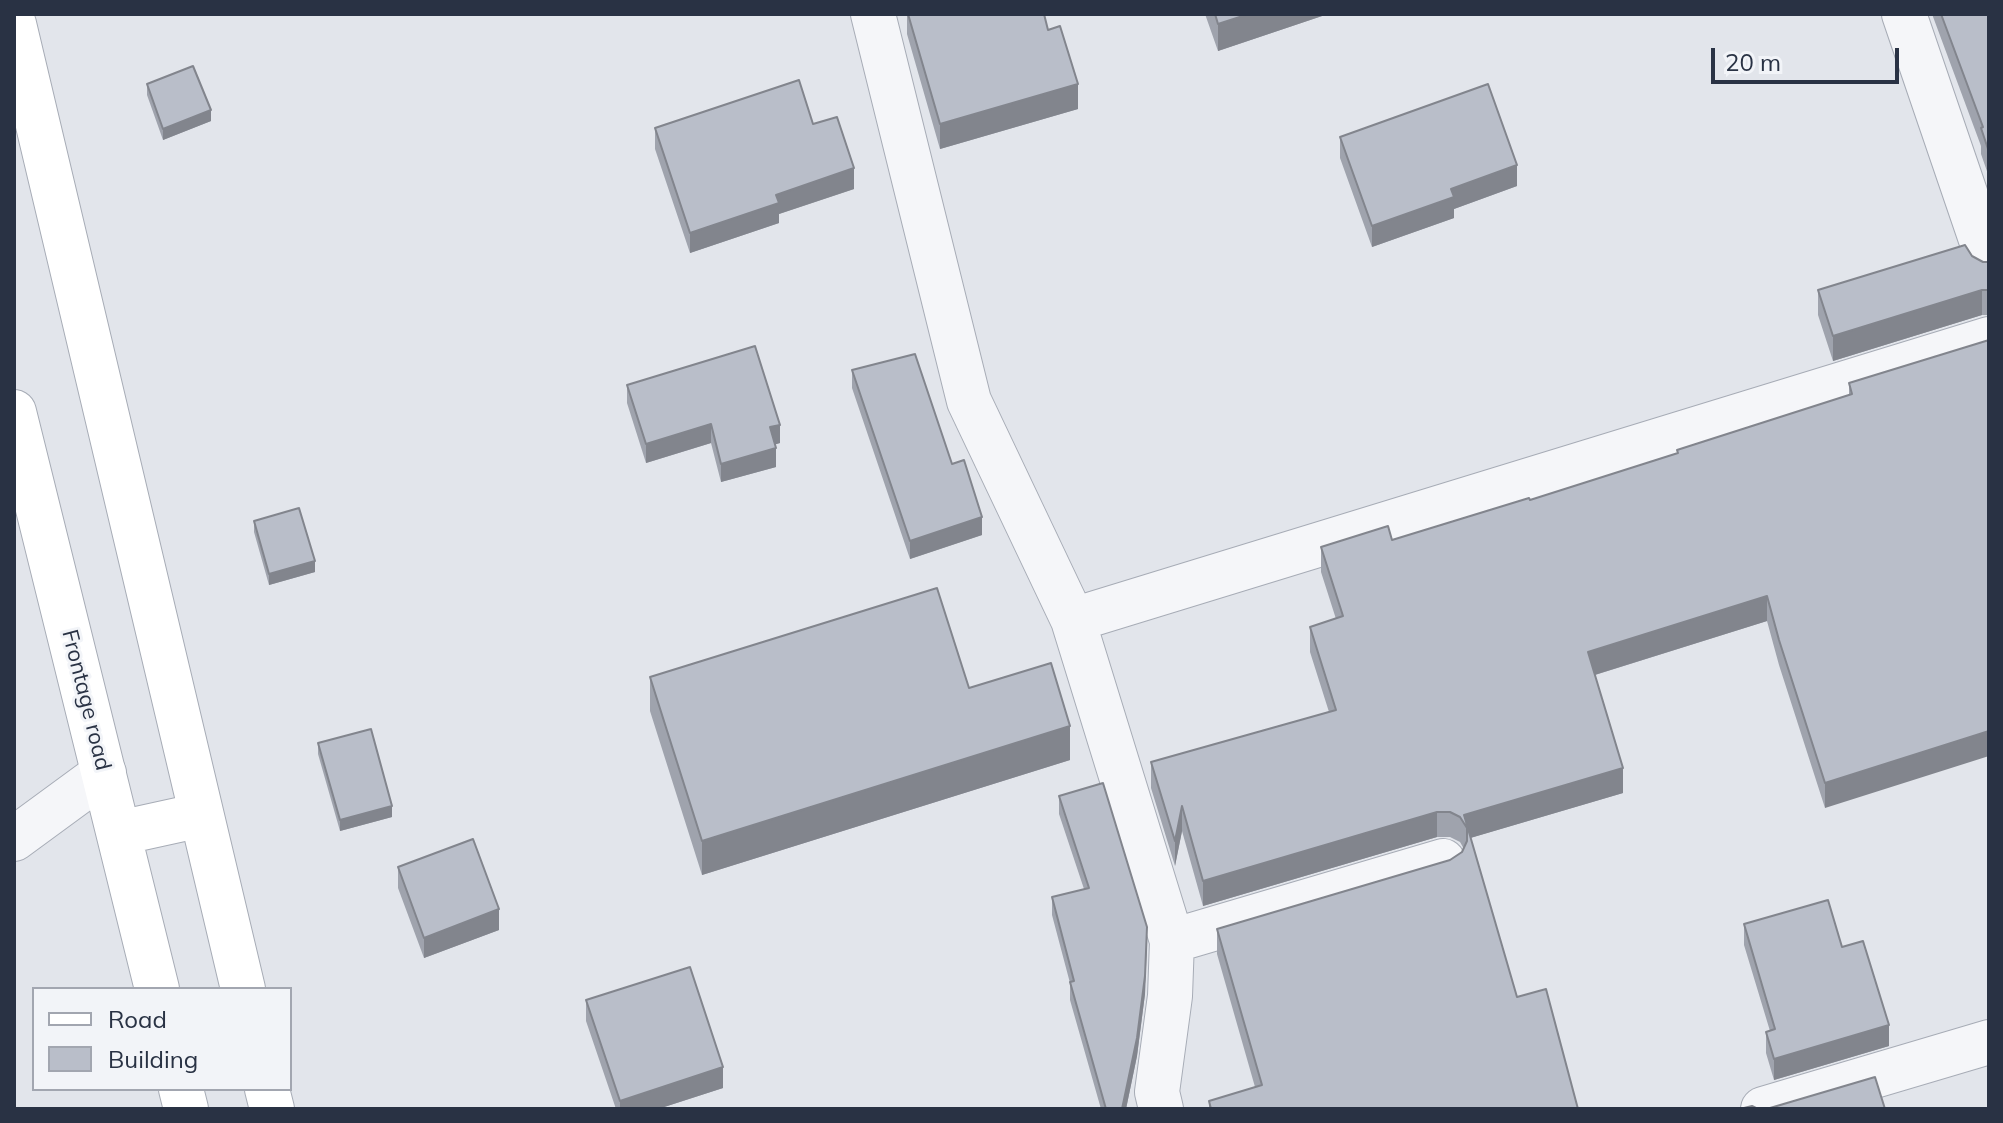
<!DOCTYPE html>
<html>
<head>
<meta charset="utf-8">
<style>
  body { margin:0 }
  #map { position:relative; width:2003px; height:1123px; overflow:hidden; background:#e2e5eb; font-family:Mulish,sans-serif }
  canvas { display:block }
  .frame { position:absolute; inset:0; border:16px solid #293244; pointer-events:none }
  .legend { position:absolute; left:32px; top:987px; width:260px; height:104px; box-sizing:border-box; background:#f2f4f8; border:2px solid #a2a6b0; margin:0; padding:10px 14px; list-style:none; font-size:24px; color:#293244 }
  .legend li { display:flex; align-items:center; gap:16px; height:40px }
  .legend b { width:40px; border:2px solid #a2a6b0 }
  .scale { position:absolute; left:1711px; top:48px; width:188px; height:36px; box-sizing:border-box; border:4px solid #293244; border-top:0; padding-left:10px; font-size:24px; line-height:28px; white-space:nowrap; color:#293244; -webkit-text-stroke:6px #f2f4f8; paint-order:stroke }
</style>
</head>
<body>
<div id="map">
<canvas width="2003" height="1123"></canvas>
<div class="frame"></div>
<ul class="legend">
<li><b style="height:10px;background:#fff"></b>Road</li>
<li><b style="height:22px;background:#b9bec9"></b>Building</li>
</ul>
<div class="scale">20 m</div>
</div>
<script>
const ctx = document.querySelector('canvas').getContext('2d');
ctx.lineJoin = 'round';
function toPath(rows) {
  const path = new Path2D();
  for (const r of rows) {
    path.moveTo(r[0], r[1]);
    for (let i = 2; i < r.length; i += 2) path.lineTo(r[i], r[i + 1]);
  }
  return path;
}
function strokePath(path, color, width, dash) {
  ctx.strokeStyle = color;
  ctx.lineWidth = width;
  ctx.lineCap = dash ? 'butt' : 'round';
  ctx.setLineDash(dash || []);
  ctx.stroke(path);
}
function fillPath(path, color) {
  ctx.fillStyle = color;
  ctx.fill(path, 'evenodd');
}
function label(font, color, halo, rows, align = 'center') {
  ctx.font = font + ' Mulish,sans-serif';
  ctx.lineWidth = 6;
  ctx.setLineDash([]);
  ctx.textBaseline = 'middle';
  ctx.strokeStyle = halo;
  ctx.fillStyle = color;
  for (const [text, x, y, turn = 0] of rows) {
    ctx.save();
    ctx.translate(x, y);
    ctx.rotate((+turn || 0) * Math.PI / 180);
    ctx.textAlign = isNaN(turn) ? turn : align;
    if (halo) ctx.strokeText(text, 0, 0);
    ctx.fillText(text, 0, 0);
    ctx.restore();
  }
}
const street = toPath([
  [873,14,969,401,1073,620,1172,941,1170,996,1157,1092,1161,1109],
  [1904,14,1989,263],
  [1073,620,1989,339],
  [14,839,104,773],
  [1172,941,1443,861],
  [1763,1109,1989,1042]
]);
const secondary = toPath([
  [14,24,243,989],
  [14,412,157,989],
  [119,833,201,815],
  [181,1089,186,1109],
  [267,1089,272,1109]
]);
strokePath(street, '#a7acb6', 46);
strokePath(secondary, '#a7acb6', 46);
strokePath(street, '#f5f6f9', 44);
strokePath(secondary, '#fff', 44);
fillPath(toPath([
  [907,14,1044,14,1048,30,1078,109,940,149,907,34],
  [1205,14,1328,14,1218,51],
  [1932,14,1989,14,1989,177,1981,154,1981,146],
  [147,84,211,121,163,140,147,95],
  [813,124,854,189,779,214,779,223,690,253,655,149,655,128],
  [1340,137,1517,186,1454,209,1454,218,1372,247,1340,158],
  [1972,256,1983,262,1989,262,1989,315,1982,315,1833,361,1818,315,1818,290],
  [1989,340,1825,808,1779,665,1767,621,1595,675,1623,793,1470,838,1517,997,1578,1109,1209,1109,1209,1101,1255,1087,1217,954,1217,929,1450,860,1462,852,1464,849,1460,842,1450,837,1437,837,1203,906,1182,831,1175,866,1151,788,1151,762,1329,712,1310,652,1310,627,1336,619,1321,572,1321,547,1392,540,1530,500,1677,453,1677,450,1849,396,1849,383],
  [852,370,982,535,910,559,852,388],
  [627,385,780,443,775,444,776,467,721,482,711,443,646,463,627,403],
  [254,521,315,572,269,585,254,532],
  [650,677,969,688,1070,760,702,875,650,711],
  [318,743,392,817,340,831,318,754],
  [1059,796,1147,944,1145,994,1137,1056,1126,1109,1101,1109,1070,1000,1070,983,1052,915,1052,897,1084,889,1059,814],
  [398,867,499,930,424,958,398,888],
  [1744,924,1842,947,1889,1046,1774,1080,1766,1053,1766,1032,1770,1031,1744,945],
  [586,1000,723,1088,658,1109,616,1109,586,1021]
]), '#9fa3ad');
fillPath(toPath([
  [1249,14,1328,14,1218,51,1218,24],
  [1078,84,1078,109,940,149,940,124],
  [211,110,211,121,163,140,163,129],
  [1517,165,1517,186,1454,209,1454,218,1372,247,1372,226,1451,189],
  [854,168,854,189,779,214,779,223,690,253,690,233,776,195],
  [1982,290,1982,315,1833,361,1833,336],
  [711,424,711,443,646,463,646,444],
  [780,425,780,443,770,446,770,427],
  [776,448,776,467,721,482,721,464],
  [982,517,982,535,910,559,910,541],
  [315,561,315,572,269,585,269,574],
  [1767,596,1767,621,1588,677,1588,652],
  [1070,726,1070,760,702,875,702,841],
  [1989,731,1989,756,1825,808,1825,783],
  [1623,768,1623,793,1467,839,1467,828,1464,815],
  [392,806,392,817,340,831,340,820],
  [1182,806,1182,831,1175,866,1175,841],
  [1437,812,1437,837,1203,906,1203,881],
  [499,909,499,930,424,958,424,938],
  [1147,927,1145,994,1137,1056,1126,1109,1122,1109],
  [1889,1025,1889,1046,1774,1080,1774,1059],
  [723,1067,723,1088,658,1109,620,1109,620,1101]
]), '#82858d');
const building = toPath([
  [908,14,1044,14,1048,30,1060,26,1078,84,940,124,908,14],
  [1215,14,1249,14,1218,24,1215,14],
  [1941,14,1989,14,1989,152,1981,128,1983,127,1941,14],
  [193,66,211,110,163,129,147,84,193,66],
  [799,80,813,124,837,117,854,168,776,195,779,203,690,233,655,128,799,80],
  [1488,84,1517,165,1451,189,1454,197,1372,226,1340,137,1488,84],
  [1965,245,1972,256,1983,262,1989,262,1989,290,1982,290,1833,336,1818,290,1965,245],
  [1989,340,1989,731,1825,783,1779,640,1767,596,1588,652,1623,768,1464,815,1517,997,1546,989,1578,1109,1211,1109,1209,1101,1262,1085,1217,929,1450,860,1462,852,1467,841,1467,828,1460,817,1450,812,1437,812,1203,881,1182,806,1175,841,1151,762,1336,710,1310,627,1343,616,1321,547,1388,526,1392,540,1529,498,1530,500,1678,453,1677,450,1852,394,1849,383,1989,340],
  [755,346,780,425,770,427,776,448,721,464,711,424,646,444,627,385,755,346],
  [915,354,952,464,964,460,982,517,910,541,852,370,915,354],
  [299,508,315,561,269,574,254,521,299,508],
  [937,588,969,688,1051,663,1070,726,702,841,650,677,937,588],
  [371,729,392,806,340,820,318,743,371,729],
  [1103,783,1147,927,1145,976,1137,1038,1122,1109,1106,1109,1070,982,1074,981,1052,897,1089,888,1059,796,1103,783],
  [473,839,499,909,424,938,398,867,473,839],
  [1828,900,1842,947,1863,941,1889,1025,1774,1059,1766,1032,1775,1029,1744,924,1828,900],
  [690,967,723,1067,620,1101,586,1000,690,967],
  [1875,1077,1885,1109,1744,1109,1744,1108,1752,1106,1758,1109,1770,1108,1875,1077]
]);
fillPath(building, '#b9bec9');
strokePath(building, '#82858d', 2);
label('22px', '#293244', '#f2f4f8', [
  ["Frontage road",86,700,76]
]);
</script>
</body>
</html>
